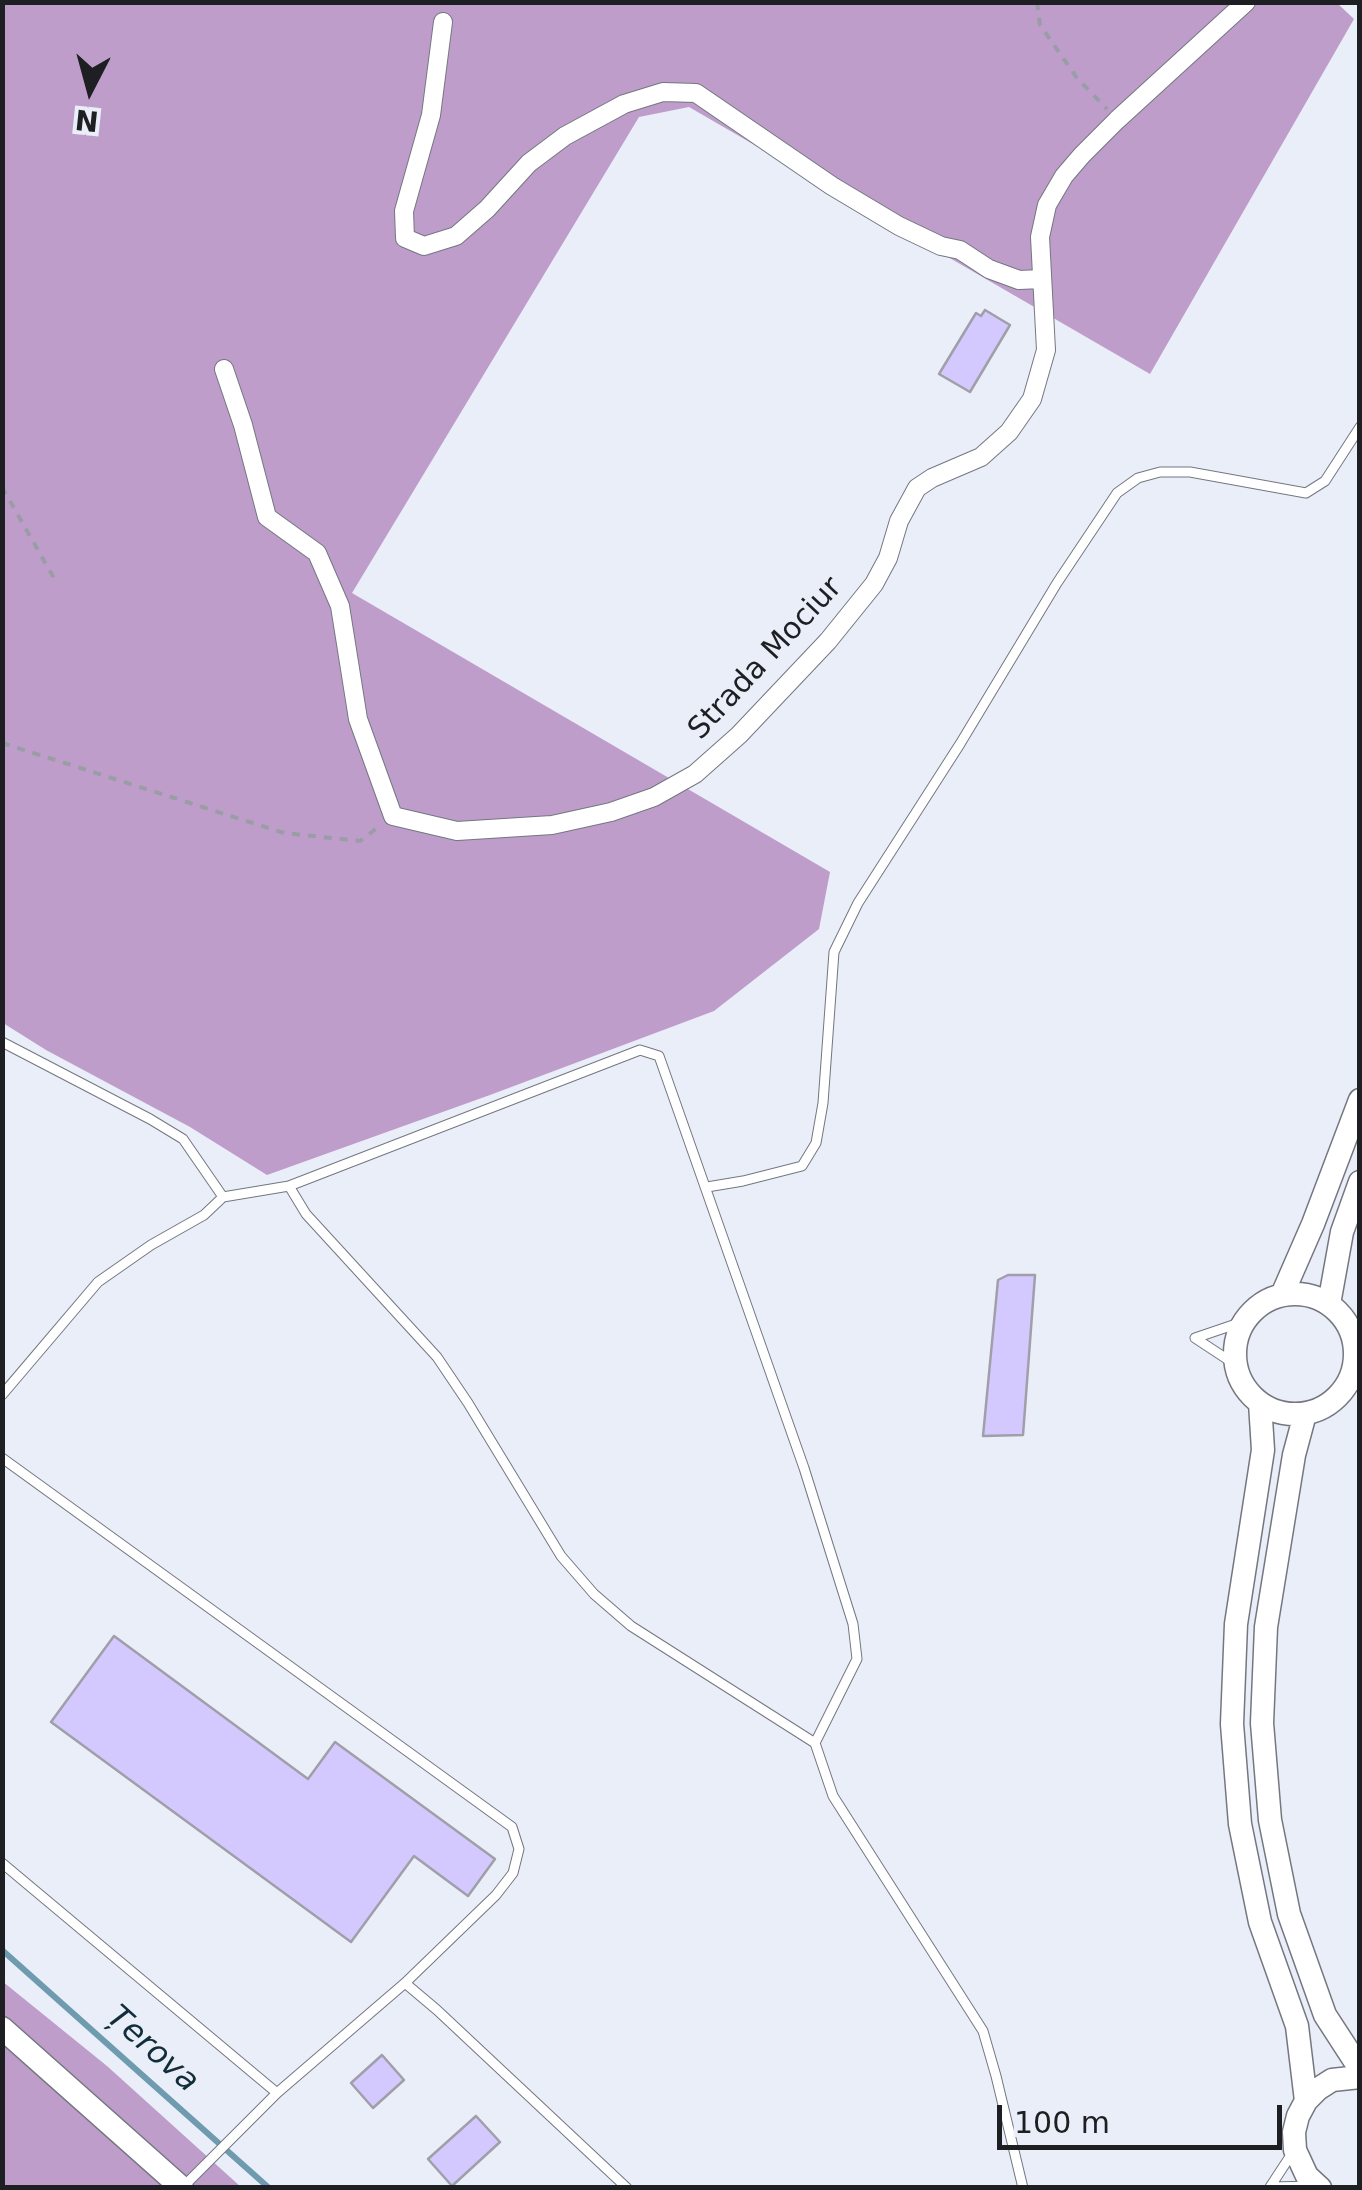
<!DOCTYPE html>
<html>
<head>
<meta charset="utf-8">
<style>
  body { margin:0 }
  #map { position:relative; width:1362px; height:2190px; overflow:hidden; background:#eaeef8; font-family:"DejaVu Sans",sans-serif }
  canvas { display:block }
  .frame { position:absolute; inset:0; border:5px solid #1d1f22; pointer-events:none }
  .north { position:absolute; left:40px; top:40px; width:100px; height:100px; -webkit-text-stroke:8px #eaeef8; paint-order:stroke; rotate:186deg; font-size:28px; font-weight:700; line-height:40px; text-align:center; color:#1d1f22 }
  .north::after { content:''; display:block; margin:auto; width:35px; height:45px; background:#1d1f22; clip-path:polygon(50% 0,100% 100%,50% 72%,0 100%) }
  .scale { position:absolute; left:997px; top:2105px; width:285px; height:45px; box-sizing:border-box; border:5px solid #1d1f22; border-top:0; padding-left:12px; font-size:30px; line-height:35px; white-space:nowrap; color:#1d1f22; -webkit-text-stroke:8px #eaeef8; paint-order:stroke }
</style>
</head>
<body>
<div id="map">
<canvas width="1362" height="2190"></canvas>
<div class="frame"></div>
<div class="north">N</div>
<div class="scale">100 m</div>
</div>
<script>
const ctx = document.querySelector('canvas').getContext('2d');
ctx.lineJoin = 'round';
function fillPath(path, color) {
  ctx.fillStyle = color;
  ctx.fill(path, 'evenodd');
}
function toPath(rows) {
  const path = new Path2D();
  for (const r of rows) {
    if (r.length === 3) {
      path.moveTo(r[0] + r[2], r[1]);
      path.arc(r[0], r[1], r[2], 0, 2 * Math.PI);
      continue;
    }
    path.moveTo(r[0], r[1]);
    for (let i = 2; i < r.length; i += 2) path.lineTo(r[i], r[i + 1]);
  }
  return path;
}
function strokePath(path, color, width, dash) {
  ctx.strokeStyle = color;
  ctx.lineWidth = width;
  ctx.lineCap = dash ? 'butt' : 'round';
  ctx.setLineDash(dash || []);
  ctx.stroke(path);
}
function label(font, color, halo, rows, align = 'center') {
  ctx.font = font + ' "DejaVu Sans",sans-serif';
  ctx.lineWidth = 8;
  ctx.setLineDash([]);
  ctx.textBaseline = 'middle';
  ctx.strokeStyle = halo;
  ctx.fillStyle = color;
  for (const [text, x, y, turn = 0] of rows) {
    ctx.save();
    ctx.translate(x, y);
    ctx.rotate((+turn || 0) * Math.PI / 180);
    ctx.textAlign = isNaN(turn) ? turn : align;
    if (halo) ctx.strokeText(text, 0, 0);
    ctx.fillText(text, 0, 0);
    ctx.restore();
  }
}
fillPath(toPath([
  [1336,2,1354,19,1150,374,689,107,639,117,352,593,830,872,819,929,714,1011,490,1095,267,1175,190,1127,46,1050,3,1023,2,3],
  [2,1981,107,2066,241,2187,3,2187]
]), '#be9dcb');
strokePath(toPath([
  [2,1950,269,2188]
]), '#6f9baf', 6);
const building = toPath([
  [985,310,1010,325,970,392,939,374,976,313,981,316,985,310],
  [1008,1275,1035,1275,1023,1435,983,1436,998,1280,1008,1275],
  [114,1636,308,1779,335,1742,495,1859,468,1896,414,1856,351,1942,51,1722,114,1636],
  [382,2055,404,2080,373,2108,351,2083,382,2055],
  [476,2116,500,2142,452,2186,428,2159,476,2116]
]);
fillPath(building, '#d4c9ff');
strokePath(building, '#a09fa9', 2.5);
const service = toPath([
  [2,1042,150,1119,183,1139,223,1197,289,1186,640,1050,659,1056,804,1468,853,1624,857,1659,815,1743,833,1796,983,2031,996,2076,1023,2188],
  [289,1186,306,1214,437,1357,468,1403,561,1556,594,1594,631,1626,815,1743],
  [707,1187,743,1181,802,1166,816,1143,823,1103,834,952,858,903,960,744,1057,583,1117,493,1138,478,1160,472,1190,472,1306,493,1325,481,1360,427],
  [1355,1343,1360,1347],
  [1236,1365,1195,1338,1245,1321],
  [1345,1389,1360,1384],
  [2,1395,98,1282,151,1245,204,1215,223,1197],
  [2,1458,512,1827,519,1849,513,1873,496,1895,405,1983,277,2093,184,2186],
  [2,1863,277,2093],
  [405,1983,437,2010,627,2188],
  [1293,2152,1270,2187,1313,2186]
]);
const minor = toPath([
  [443,22,431,115,404,211,405,238,424,246,456,236,487,209,529,163,565,136,624,104,663,92,696,93,832,186,899,226,941,246,960,250,989,269,1019,280,1041,279],
  [224,369,243,425,267,517,317,553,340,606,358,719,393,816,457,831,552,825,611,812,654,797,695,774,739,735,828,641,874,584,888,558,899,521,917,488,932,478,981,457,1009,432,1032,399,1046,350,1040,237,1047,205,1064,176,1082,155,1117,120,1246,2]
]);
const tertiary = toPath([
  [1295,1354,60],
  [1282,1295,1313,1224,1360,1100],
  [1329,1304,1342,1232,1360,1182],
  [1260,1403,1263,1450,1236,1624,1232,1724,1240,1824,1260,1922,1297,2026,1306,2101],
  [1305,1414,1294,1455,1266,1627,1262,1723,1270,1820,1289,1914,1325,2015,1360,2069],
  [2,2028,182,2188],
  [1320,2188,1307,2176,1295,2150,1294,2132,1298,2116,1306,2101,1318,2089,1332,2080,1360,2077]
]);
strokePath(service, '#747780', 11);
strokePath(minor, '#747780', 20);
strokePath(tertiary, '#747780', 25);
strokePath(toPath([
  [1037,2,1040,25,1077,78,1107,109],
  [2,487,55,580],
  [2,743,284,833,360,841,381,825]
]), '#9a9da4', 4, [8, 8]);
strokePath(service, '#fff', 9);
strokePath(minor, '#fff', 18);
strokePath(tertiary, '#fff', 22);
label('30px', '#1d1f22', '#eaeef8', [
  ["Strada Mociur",766,659,-47]
]);
label('italic 32px', '#102e3a', '#eaeef8', [
  ["Țerova",152,2050,42]
]);
</script>
</body>
</html>
